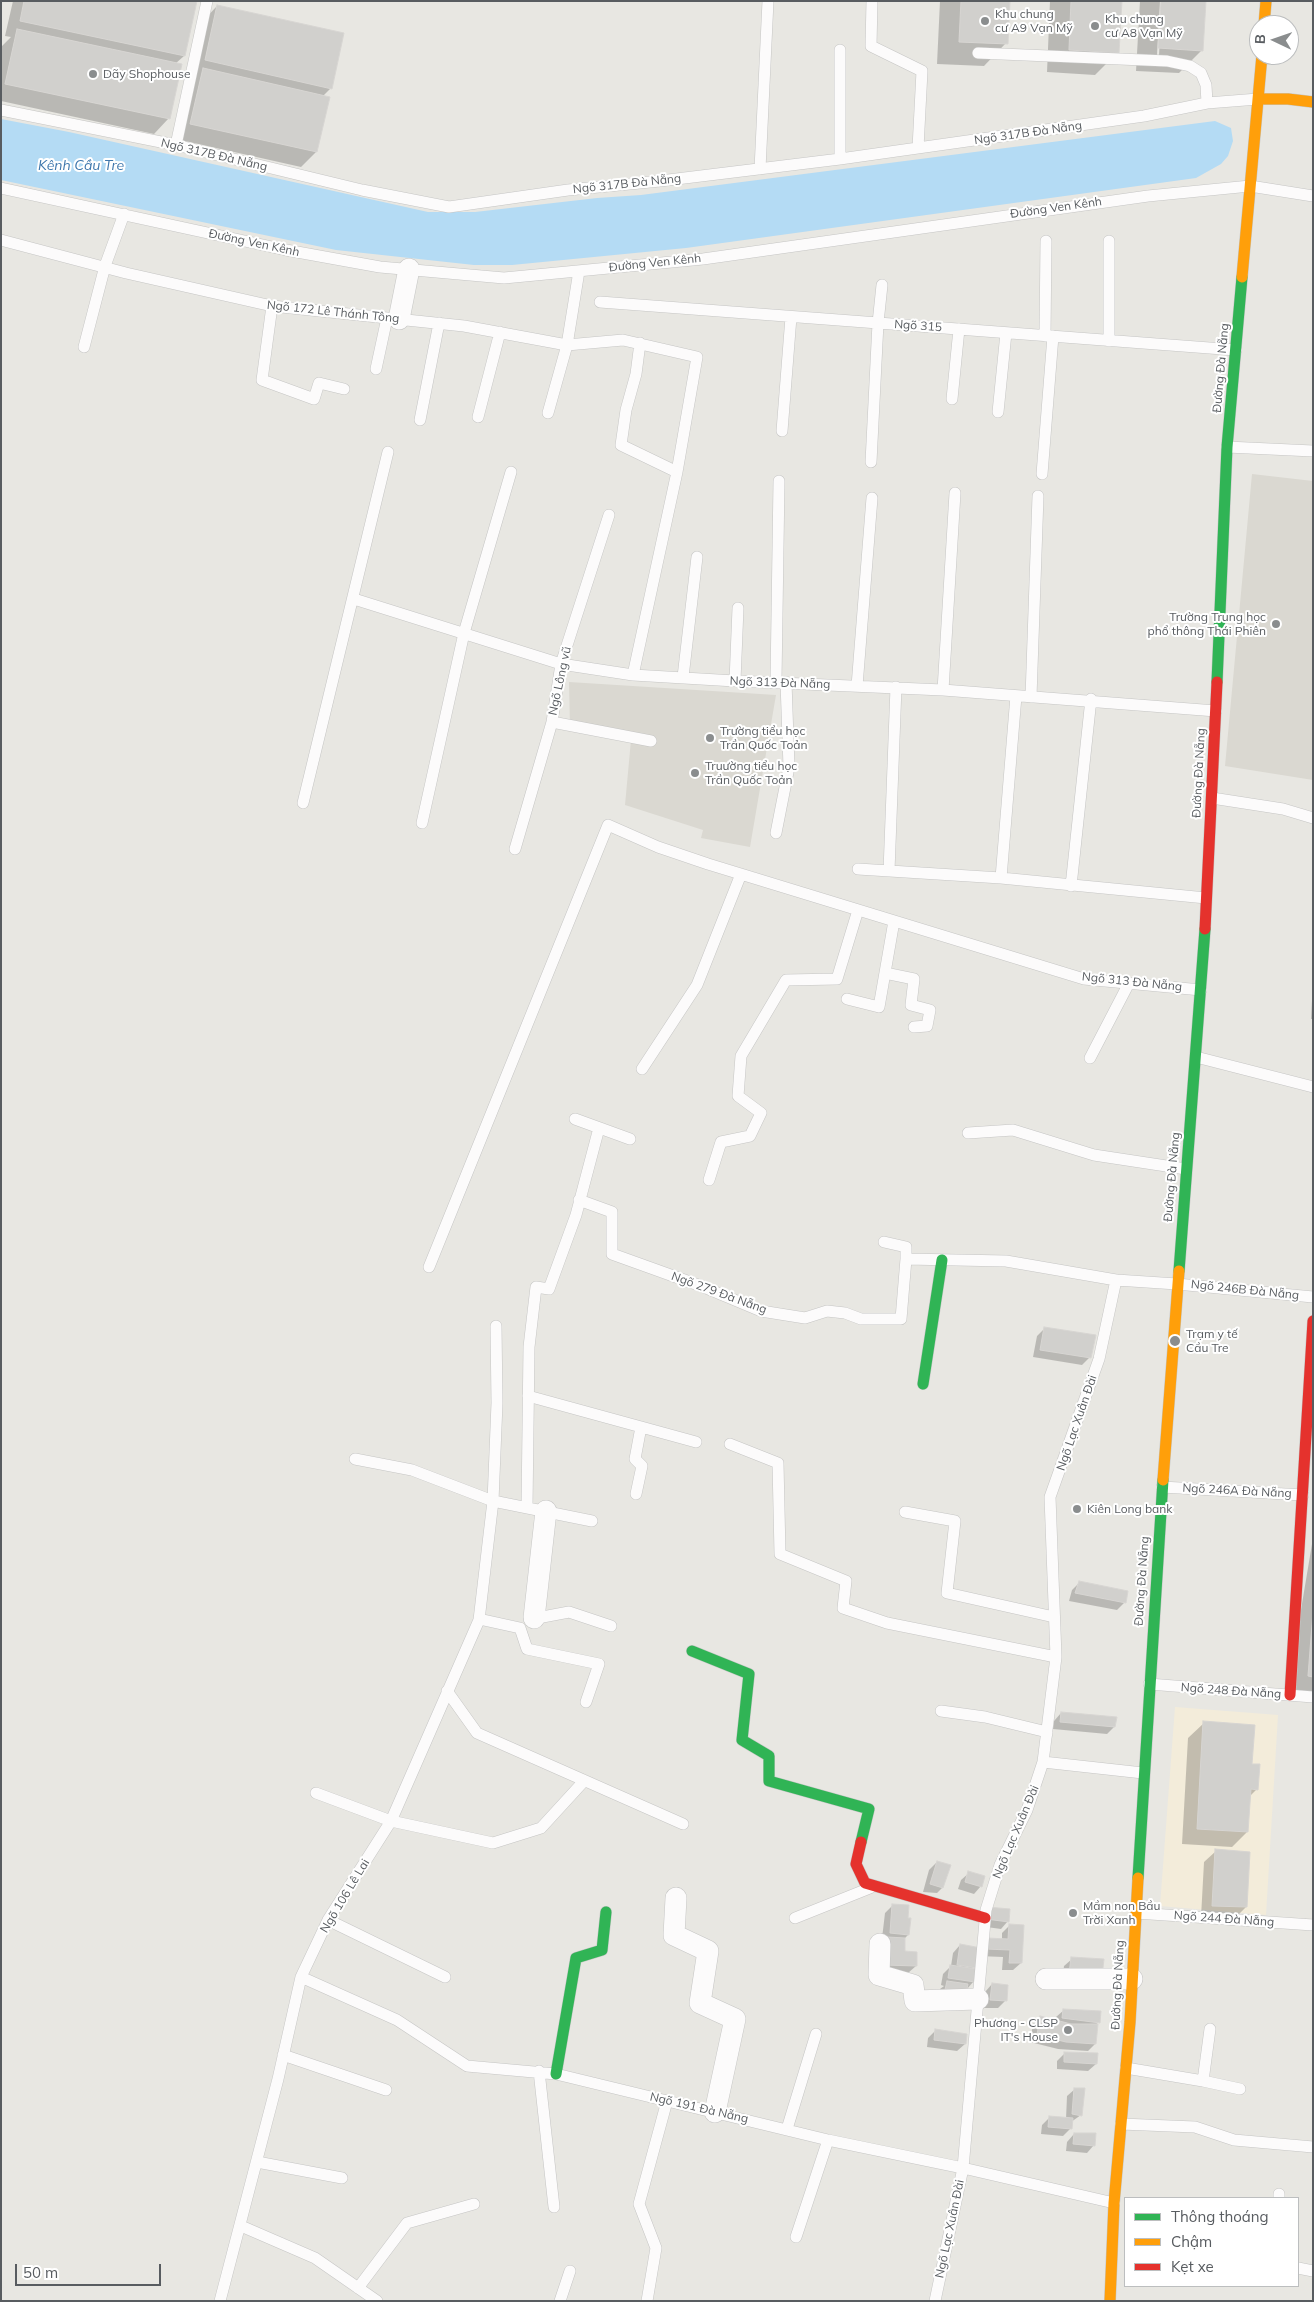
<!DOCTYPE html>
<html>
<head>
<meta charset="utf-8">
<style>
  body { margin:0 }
  #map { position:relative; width:1314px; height:2302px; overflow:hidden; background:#e8e7e2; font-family:Mulish,sans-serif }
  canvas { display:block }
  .frame { position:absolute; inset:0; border:2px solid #585c60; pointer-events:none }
  .legend { position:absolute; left:1124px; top:2197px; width:175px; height:90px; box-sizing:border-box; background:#fff; border:1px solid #bcbebf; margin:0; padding:6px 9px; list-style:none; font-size:15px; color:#585c60 }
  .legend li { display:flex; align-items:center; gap:10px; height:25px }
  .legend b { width:25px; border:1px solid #bcbebf }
  .north { position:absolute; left:1249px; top:15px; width:50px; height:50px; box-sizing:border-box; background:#fff; border:1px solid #bcbebf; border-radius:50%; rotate:273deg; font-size:14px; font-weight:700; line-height:20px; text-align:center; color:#585c60 }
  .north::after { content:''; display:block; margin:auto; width:18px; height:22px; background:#8a8d8e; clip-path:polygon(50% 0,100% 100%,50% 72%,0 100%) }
  .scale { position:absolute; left:15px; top:2264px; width:146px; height:22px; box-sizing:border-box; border:2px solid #585c60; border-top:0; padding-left:6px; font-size:15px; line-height:18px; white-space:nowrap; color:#585c60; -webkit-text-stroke:4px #fff; paint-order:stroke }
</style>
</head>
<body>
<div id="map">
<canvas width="1314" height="2302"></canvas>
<div class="frame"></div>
<ul class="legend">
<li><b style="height:6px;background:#30b455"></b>Thông thoáng</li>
<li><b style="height:6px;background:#ff9f0a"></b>Chậm</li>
<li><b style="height:6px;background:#e5322d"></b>Kẹt xe</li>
</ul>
<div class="north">B</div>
<div class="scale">50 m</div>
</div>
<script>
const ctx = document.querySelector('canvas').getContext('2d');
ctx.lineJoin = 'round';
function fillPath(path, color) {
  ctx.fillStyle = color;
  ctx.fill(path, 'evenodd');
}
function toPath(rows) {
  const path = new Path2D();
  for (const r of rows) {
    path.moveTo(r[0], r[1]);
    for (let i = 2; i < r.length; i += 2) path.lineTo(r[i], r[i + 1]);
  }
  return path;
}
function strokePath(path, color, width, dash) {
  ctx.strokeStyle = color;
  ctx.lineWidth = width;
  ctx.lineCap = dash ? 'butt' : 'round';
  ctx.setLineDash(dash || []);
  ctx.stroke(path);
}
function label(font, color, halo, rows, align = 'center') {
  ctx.font = font + ' Mulish,sans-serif';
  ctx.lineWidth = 4;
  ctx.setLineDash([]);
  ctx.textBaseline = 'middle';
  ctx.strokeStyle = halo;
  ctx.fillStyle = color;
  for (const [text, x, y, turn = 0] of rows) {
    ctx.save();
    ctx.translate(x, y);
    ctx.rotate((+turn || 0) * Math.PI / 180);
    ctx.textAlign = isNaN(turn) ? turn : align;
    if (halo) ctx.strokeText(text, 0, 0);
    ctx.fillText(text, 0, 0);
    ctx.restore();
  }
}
fillPath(toPath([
  [1175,1707,1278,1715,1266,1915,1160,1906]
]), '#f3ecda');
fillPath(toPath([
  [1252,474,1313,481,1313,780,1225,766],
  [569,682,776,695,750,847,701,838,703,830,625,805,631,740,570,727]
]), '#dad8d1');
fillPath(toPath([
  [1,119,69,132,428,212,475,212,597,198,641,195,1215,121,1231,128,1233,141,1228,156,1221,164,1196,178,686,248,512,265,474,265,336,250,1,180]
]), '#b4dbf4');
fillPath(toPath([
  [13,1,190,1,184,56,175,64,169,118,154,134,1,101,1,51,2,46,11,37,5,36],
  [940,1,1008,1,1006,43,984,66,937,64],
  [1050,1,1121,1,1118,52,1095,75,1047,72],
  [1140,1,1160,1,1157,55,1159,55,1162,1,1202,50,1179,73,1136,71],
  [217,6,331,88,323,96,316,152,301,167,176,139,202,22],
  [1313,982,1313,1019,1311,1019],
  [1044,1329,1090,1357,1082,1365,1033,1357,1037,1336],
  [1313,1538,1313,1701,1286,1699],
  [1079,1583,1125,1602,1117,1610,1069,1601,1072,1590],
  [1061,1713,1114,1727,1107,1734,1053,1729,1054,1721],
  [1204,1723,1251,1765,1257,1789,1249,1797,1247,1832,1232,1847,1182,1844,1188,1738],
  [1216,1851,1246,1907,1235,1918,1201,1917,1204,1862],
  [937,1862,949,1866,942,1888,937,1893,923,1892,929,1870],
  [969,1873,981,1886,974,1894,958,1889,961,1880],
  [892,1906,908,1935,904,1939,904,1952,916,1966,908,1973,878,1972,885,1913],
  [980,1916,1008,1921,1001,1929,979,1926],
  [1010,1925,1021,1963,1013,1970,1002,1970,1003,1957,978,1956,974,1970,974,1981,967,1989,938,2002,940,1989,944,1986,941,1985,943,1974,951,1966,953,1953,960,1945,979,1949,1002,1940,1002,1933],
  [1072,1959,1103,1960,1062,1982,1064,1966],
  [992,1984,1005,2001,998,2008,984,2008,985,1992],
  [1064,2010,1098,2022,1095,2026,1095,2044,1088,2051,1058,2049,1030,2042,1033,2024,1041,2017,1056,2021,1056,2017],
  [935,2031,966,2035,965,2044,957,2051,927,2047,928,2038],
  [1065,2053,1096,2064,1088,2071,1057,2069,1057,2061],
  [1075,2089,1081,2115,1071,2122,1071,2128,1063,2136,1041,2134,1042,2125,1049,2118,1066,2119,1067,2096],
  [1074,2134,1094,2145,1087,2153,1066,2151,1067,2142]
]), '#0003');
const building = toPath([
  [24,1,197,1,185,56,20,21,24,1],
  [961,1,1010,1,1008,44,959,42,961,1],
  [1071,1,1122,1,1119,53,1069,50,1071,1],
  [1161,1,1206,1,1203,51,1158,48,1161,1],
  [217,5,344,33,332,89,205,60,217,5],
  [17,29,182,64,170,119,5,84,17,29],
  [203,68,330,97,317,152,190,124,203,68],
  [1044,1327,1096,1335,1091,1358,1040,1350,1044,1327],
  [1079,1581,1128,1591,1126,1603,1075,1593,1079,1581],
  [1313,1612,1313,1677,1308,1676,1313,1612],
  [1061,1712,1117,1717,1115,1727,1060,1722,1061,1712],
  [1203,1721,1255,1725,1252,1764,1260,1764,1258,1790,1251,1789,1248,1832,1197,1829,1203,1721],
  [1215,1849,1250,1852,1247,1907,1212,1906,1215,1849],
  [937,1861,951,1865,943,1888,930,1884,937,1861],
  [968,1871,985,1876,982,1887,965,1882,968,1871],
  [892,1904,909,1905,908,1918,911,1918,909,1935,890,1933,892,1904],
  [987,1907,1010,1909,1009,1922,986,1919,987,1907],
  [1009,1924,1024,1925,1022,1963,1009,1963,1010,1950,986,1949,987,1938,1008,1939,1009,1924],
  [887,1937,905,1938,905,1951,917,1952,917,1966,885,1965,887,1937],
  [960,1944,981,1948,977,1968,957,1965,960,1944],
  [1071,1957,1104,1959,1102,1977,1069,1975,1071,1957],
  [950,1965,977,1969,975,1982,948,1978,950,1965],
  [947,1981,968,1984,965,1999,944,1994,947,1981],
  [992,1983,1008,1985,1007,2001,990,2000,992,1983],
  [1063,2009,1101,2011,1100,2023,1062,2018,1063,2009],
  [1040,2016,1071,2024,1098,2024,1096,2044,1066,2042,1037,2035,1040,2016],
  [935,2029,967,2034,966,2044,934,2040,935,2029],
  [1064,2052,1098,2053,1097,2064,1064,2062,1064,2052],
  [1074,2088,1085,2088,1082,2116,1072,2114,1074,2088],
  [1049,2116,1073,2118,1072,2129,1048,2127,1049,2116],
  [1074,2133,1096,2133,1095,2146,1073,2144,1074,2133]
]);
fillPath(building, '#d1d0cd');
strokePath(building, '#d7d5d2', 1);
const lane = toPath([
  [872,1,871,46,922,71,918,148],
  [840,50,840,159],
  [978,53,1167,61,1190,66,1201,73,1206,85,1207,103],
  [1,110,176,145,362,190,449,207,568,190,660,181,840,159,1144,116,1207,103,1258,99],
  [176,145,207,1],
  [760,169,768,1],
  [1,188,286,250,380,267,504,278,703,259,1148,196,1250,186,1313,196],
  [1,240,126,273,272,306,464,326,567,345,623,340,697,357,677,472,633,675],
  [600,302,1236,350],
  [272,306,262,380,314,399,319,383,344,389],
  [1045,336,1046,241],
  [1109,341,1109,241],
  [640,343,636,374,626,410,621,445,677,472],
  [84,347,105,266,124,214],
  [376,369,387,318],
  [952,399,959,329],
  [998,412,1006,333],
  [548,413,567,345,579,271],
  [478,417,500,332],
  [420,420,439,323],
  [782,431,791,317],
  [1227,447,1313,451],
  [871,462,878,323,882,285],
  [1042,474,1053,336],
  [354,599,561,664,633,675,735,681,943,690,1216,711],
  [683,677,697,557],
  [735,681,738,608],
  [776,681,779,481],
  [857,686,872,498],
  [943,690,955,493],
  [1031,697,1038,496],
  [552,722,651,741],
  [1212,798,1283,809,1313,818],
  [303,803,388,452],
  [422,823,464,633,511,472],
  [776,833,789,767,786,682],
  [515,849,552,722,561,664,609,515],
  [858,869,1001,878,1206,898],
  [889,871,896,687],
  [1001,878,1016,696],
  [1071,886,1091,699],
  [885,973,914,979,911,1005,930,1010,927,1026,914,1027],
  [847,999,879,1007,894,921],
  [1196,1057,1313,1087],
  [1090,1058,1129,983],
  [642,1069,697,985,741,874],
  [575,1119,630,1139],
  [968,1133,1013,1130,1094,1155,1186,1169],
  [709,1180,721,1142,750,1136,761,1113,738,1096,741,1056,786,980,837,979,858,910],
  [579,1200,612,1212,612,1254,701,1286,761,1311,805,1318,827,1311,845,1313,861,1319,901,1319,906,1259,1006,1261,1116,1280,1177,1284,1313,1297],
  [884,1242,906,1247,906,1259],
  [429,1267,608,825,658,847,708,864,1084,979,1201,990],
  [528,1396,696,1442],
  [730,1444,778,1463,780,1554,846,1581,843,1608,887,1623,1056,1657],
  [355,1459,412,1470,493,1501,592,1521],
  [1162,1487,1303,1495],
  [636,1494,642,1466,635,1459,641,1427],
  [527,1508,529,1347,536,1287,549,1289,576,1215,599,1128],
  [905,1512,955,1521,947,1593,1054,1617],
  [479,1619,520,1628],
  [532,1619,569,1612,611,1626],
  [520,1628,527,1649,599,1664,586,1702],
  [1149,1684,1313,1697],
  [447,1691,477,1733,683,1824],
  [941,1711,985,1717,1047,1732,1046,1738],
  [1043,1762,1143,1773],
  [316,1793,391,1821,493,1843,541,1828,584,1781],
  [1136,1913,1313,1925],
  [795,1918,870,1888],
  [328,1920,445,1977],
  [301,1977,397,2020,467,2066,556,2074,828,2140,963,2168,1114,2203],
  [283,2055,386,2090],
  [1126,2068,1203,2081,1240,2089],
  [539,2071,554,2207],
  [1203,2081,1210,2029],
  [1121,2124,1195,2127,1234,2140,1313,2147],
  [787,2129,816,2034],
  [257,2162,342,2178],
  [1279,2198,1279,2194],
  [241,2226,315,2258,377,2301],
  [796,2237,828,2140],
  [1298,2268,1313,2271],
  [358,2288,407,2223,474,2204],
  [220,2301,278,2079,301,1977,328,1920,391,1821,479,1620,493,1501,497,1403,496,1326],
  [560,2301,570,2271],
  [647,2301,656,2248,639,2204,667,2101],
  [935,2301,963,2168,986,1910,1000,1865,1027,1810,1043,1762,1056,1657,1050,1497,1099,1359,1116,1280]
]);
const street = toPath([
  [399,319,409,269],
  [534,1618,546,1511],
  [676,1898,674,1935,708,1951,700,2003,735,2019,715,2112],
  [880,1944,879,1975,913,1985,915,2001,978,1999],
  [1046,1979,1132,1979]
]);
const fast = toPath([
  [1217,682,1227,447,1242,277],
  [1179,1271,1205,929],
  [923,1384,942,1260],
  [692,1651,749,1674,742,1740,769,1756,769,1781,869,1809,861,1842],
  [1138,1878,1163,1480],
  [556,2074,576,1958,602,1950,606,1912]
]);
const slow = toPath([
  [1264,25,1266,1],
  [1258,99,1288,99,1313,102],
  [1242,277,1262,55],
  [1163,1480,1179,1271],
  [1110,2301,1114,2203,1130,2022,1138,1878]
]);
const jam = toPath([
  [1205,929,1217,682],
  [1290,1695,1313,1321],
  [861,1842,856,1864,865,1883,985,1918]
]);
strokePath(lane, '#c5c5c4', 12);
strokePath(street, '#c5c5c4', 22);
strokePath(fast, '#c5c6c5', 12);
strokePath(slow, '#c5c6c5', 12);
strokePath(jam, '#c5c6c5', 12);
strokePath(lane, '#fcfbfb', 11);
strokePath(street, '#fcfbfb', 21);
strokePath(fast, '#30b455', 11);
strokePath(slow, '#ff9f0a', 11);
strokePath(jam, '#e5322d', 11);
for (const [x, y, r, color] of [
  [985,21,5,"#8a8d8e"],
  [1095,26,5,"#8a8d8e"],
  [93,74,5,"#8a8d8e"],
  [1276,624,5,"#8a8d8e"],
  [710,738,5,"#8a8d8e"],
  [695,773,5,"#8a8d8e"],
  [1175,1341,6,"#8a8d8e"],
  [1077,1509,5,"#8a8d8e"],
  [1073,1913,5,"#8a8d8e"],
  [1068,2030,5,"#8a8d8e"]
]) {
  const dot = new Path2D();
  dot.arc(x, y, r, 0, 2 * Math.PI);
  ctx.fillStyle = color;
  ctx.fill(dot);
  strokePath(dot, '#fff', 2);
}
label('12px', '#585c60', '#fff', [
  ["Khu chung",995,14],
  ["cư A9 Vạn Mỹ",995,28],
  ["Khu chung",1105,19],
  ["cư A8 Vạn Mỹ",1105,33],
  ["Dãy Shophouse",103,74],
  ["Trường Trung học",1266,617,"right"],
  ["phổ thông Thái Phiên",1266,631,"right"],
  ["Trường tiểu học",720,731],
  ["Trần Quốc Toản",720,745],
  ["Truường tiểu học",705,766],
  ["Trần Quốc Toản",705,780],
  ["Trạm y tế",1186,1334],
  ["Cầu Tre",1186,1348],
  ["Kiên Long bank",1087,1509],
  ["Mầm non Bầu",1083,1906],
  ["Trời Xanh",1083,1920],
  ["Phương - CLSP",1058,2023,"right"],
  ["IT's House",1058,2037,"right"]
], 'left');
label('12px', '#585c60', '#fff', [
  ["Ngõ 317B Đà Nẵng",1028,133,-8],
  ["Ngõ 317B Đà Nẵng",214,155,13],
  ["Ngõ 317B Đà Nẵng",627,184,-6],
  ["Đường Ven Kênh",1056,208,-8],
  ["Đường Ven Kênh",254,243,12],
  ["Đường Ven Kênh",655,263,-6],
  ["Ngõ 172 Lê Thánh Tông",333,312,6],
  ["Ngõ 315",918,326,4],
  ["Đường Đà Nẵng",1221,368,-85],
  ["Ngõ Lông vũ",560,681,-78],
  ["Ngõ 313 Đà Nẵng",780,683,2],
  ["Đường Đà Nẵng",1199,773,-87],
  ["Ngõ 313 Đà Nẵng",1132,982,6],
  ["Đường Đà Nẵng",1172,1177,-85],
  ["Ngõ 246B Đà Nẵng",1245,1290,6],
  ["Ngõ 279 Đà Nẵng",719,1293,20],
  ["Ngõ Lạc Xuân Đài",1077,1423,-71],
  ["Ngõ 246A Đà Nẵng",1237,1491,3],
  ["Đường Đà Nẵng",1142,1581,-86],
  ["Ngõ 248 Đà Nẵng",1231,1691,4],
  ["Ngõ Lạc Xuân Đài",1016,1832,-67],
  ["Ngõ 106 Lê Lai",345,1896,-59],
  ["Ngõ 244 Đà Nẵng",1224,1919,4],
  ["Đường Đà Nẵng",1118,1985,-87],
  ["Ngõ 191 Đà Nẵng",699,2108,13],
  ["Ngõ Lạc Xuân Đài",950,2229,-78]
]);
label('italic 14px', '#3e77ac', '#fff', [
  ["Kênh Cầu Tre",81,166]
]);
</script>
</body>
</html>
